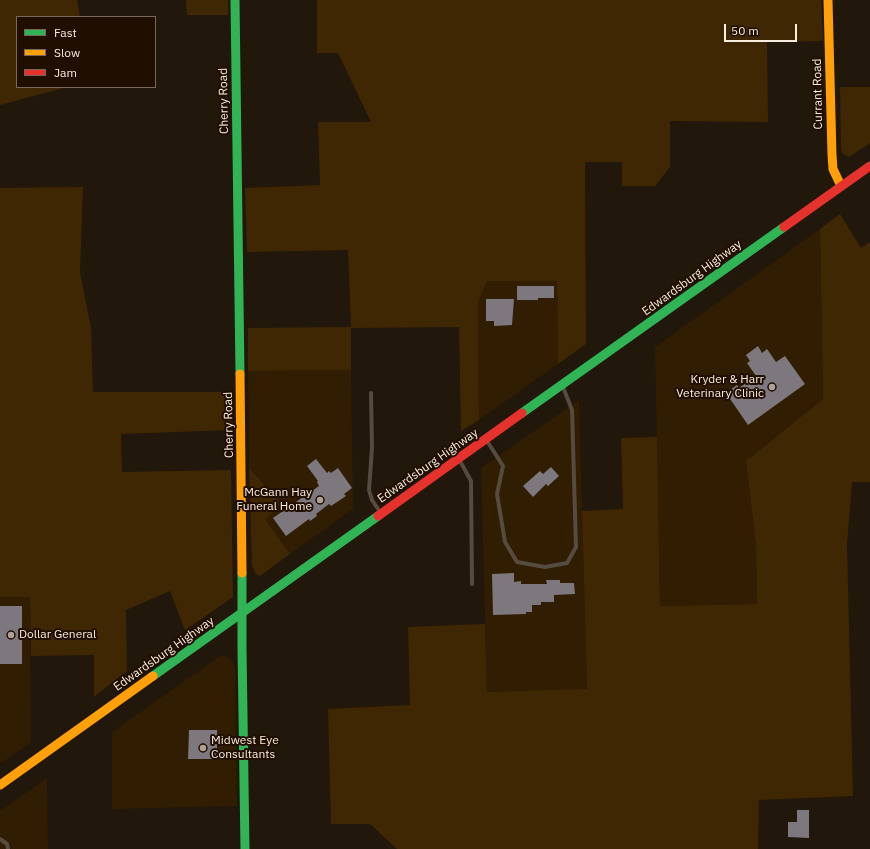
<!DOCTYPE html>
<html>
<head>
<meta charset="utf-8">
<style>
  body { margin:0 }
  #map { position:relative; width:870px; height:849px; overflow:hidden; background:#21170b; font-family:"IBM Plex Sans",sans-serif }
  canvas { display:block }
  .legend { position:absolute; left:16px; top:16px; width:140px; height:72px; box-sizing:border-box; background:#200f00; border:1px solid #776859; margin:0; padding:5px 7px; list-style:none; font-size:12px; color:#f9eddf }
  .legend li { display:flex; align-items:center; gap:8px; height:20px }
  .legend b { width:20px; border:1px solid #776859 }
  .scale { position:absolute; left:724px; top:24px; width:73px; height:18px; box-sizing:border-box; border:2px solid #f9eddf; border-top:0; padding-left:5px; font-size:12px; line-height:14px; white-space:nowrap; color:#f9eddf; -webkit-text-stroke:3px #200f00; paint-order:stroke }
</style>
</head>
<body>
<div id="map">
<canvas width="870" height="849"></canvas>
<ul class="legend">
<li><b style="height:5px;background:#30b455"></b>Fast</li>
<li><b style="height:5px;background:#ff9f0a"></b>Slow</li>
<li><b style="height:5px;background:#e5322d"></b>Jam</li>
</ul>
<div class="scale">50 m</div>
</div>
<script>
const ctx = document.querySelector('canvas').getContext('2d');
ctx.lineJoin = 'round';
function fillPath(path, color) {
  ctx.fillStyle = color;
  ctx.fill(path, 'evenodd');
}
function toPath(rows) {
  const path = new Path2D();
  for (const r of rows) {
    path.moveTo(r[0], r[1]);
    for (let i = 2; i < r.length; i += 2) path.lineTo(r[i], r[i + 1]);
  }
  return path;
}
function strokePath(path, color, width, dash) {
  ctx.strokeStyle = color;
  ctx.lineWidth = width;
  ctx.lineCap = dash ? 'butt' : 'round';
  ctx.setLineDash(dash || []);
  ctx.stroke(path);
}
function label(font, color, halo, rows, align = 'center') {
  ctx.font = font + ' "IBM Plex Sans",sans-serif';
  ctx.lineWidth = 4;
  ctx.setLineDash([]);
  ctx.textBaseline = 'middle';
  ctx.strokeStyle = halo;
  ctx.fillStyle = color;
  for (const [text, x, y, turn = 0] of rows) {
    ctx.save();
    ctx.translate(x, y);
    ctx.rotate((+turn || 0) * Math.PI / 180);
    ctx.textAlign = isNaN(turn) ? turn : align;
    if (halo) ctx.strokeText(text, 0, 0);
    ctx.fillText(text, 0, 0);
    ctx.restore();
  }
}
fillPath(toPath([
  [820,229,823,399,746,461,756,546,757,604,660,606,655,347],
  [487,281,557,281,558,364,479,420,478,302],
  [351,370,353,509,290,554,266,520,281,503,249,468,248,371],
  [579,400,587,690,487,692,481,468],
  [0,597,30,597,31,742,0,764],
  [220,656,225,656,231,660,235,666,237,806,112,809,112,732],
  [47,778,48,849,0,849,0,811]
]), '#311d01');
fillPath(toPath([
  [0,0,77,0,80,17,17,17,17,87,67,87,0,105],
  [186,0,228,0,228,15,187,15],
  [317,0,821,0,823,41,767,42,768,122,670,121,670,167,655,186,622,186,622,162,585,162,586,344,558,364,557,281,487,281,478,302,479,420,461,431,459,327,351,328,351,370,248,371,248,328,351,327,348,250,247,252,245,188,320,185,318,122,371,122,338,53,317,53],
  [840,87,870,87,870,143,849,157,843,154,841,149],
  [83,187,80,272,91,328,93,392,231,392,231,430,121,434,122,472,231,470,233,597,185,630,170,591,126,610,127,671,94,697,94,655,31,656,30,597,0,597,0,188],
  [840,214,861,248,870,242,870,482,852,482,847,544,853,796,759,800,758,849,397,849,370,824,331,824,328,709,410,705,408,627,485,624,487,692,587,689,582,511,623,509,621,438,657,437,660,606,757,604,756,546,746,461,823,399,820,229],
  [249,468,281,503,266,520,290,554,260,576,256,574,252,566]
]), '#402704');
fillPath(toPath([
  [517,286,554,286,554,298,538,298,538,300,517,300],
  [486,299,514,299,512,325,494,326,494,321,486,321],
  [758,346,762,353,767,349,776,362,785,356,805,384,748,425,726,393,737,385,739,388,756,376,747,363,750,361,746,355],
  [316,459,327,473,329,471,331,473,338,468,352,488,344,494,346,496,331,506,329,504,316,514,317,516,310,521,309,519,286,536,273,518,319,486,317,482,318,481,307,466],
  [551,467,559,476,548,486,546,484,533,497,523,486,540,471,543,474],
  [514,573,514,582,521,581,521,584,547,584,546,580,560,580,560,583,574,583,575,594,554,595,554,602,541,602,541,605,532,605,532,612,526,612,526,614,493,615,492,574],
  [0,606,22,606,22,664,0,664],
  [189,730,217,730,217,759,188,759],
  [797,810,809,810,809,838,788,837,788,822,797,822]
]), '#7d787e');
strokePath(toPath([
  [371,393,372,448,369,490,372,500,380,512],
  [487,441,503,466,497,494,505,542,517,562,545,567,567,563,576,547,572,410,563,387],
  [460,461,471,481,472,584],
  [0,839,7,844,8,849]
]), '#554b3e', 4);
strokePath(toPath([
  [235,0,240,374],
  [522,413,784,227],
  [242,573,242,648,245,849],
  [153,676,378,516]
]), '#30b455', 9);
strokePath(toPath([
  [828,0,832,155,833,169,841,186],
  [240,374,242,573],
  [0,785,153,676]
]), '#ff9f0a', 9);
strokePath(toPath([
  [784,227,870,166],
  [378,516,522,413]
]), '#e5322d', 9);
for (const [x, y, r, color] of [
  [772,387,4,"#ada295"],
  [320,500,4,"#ada295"],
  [11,635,4,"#ada295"],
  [203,748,4,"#ada295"]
]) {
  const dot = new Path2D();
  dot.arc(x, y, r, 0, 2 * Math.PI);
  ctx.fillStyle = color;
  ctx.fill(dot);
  strokePath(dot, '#200f00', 1.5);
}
label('12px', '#f9eddf', '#200f00', [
  ["Currant Road",818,94,-91],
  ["Cherry Road",224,101,-91],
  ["Edwardsburg Highway",692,278,-36],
  ["Cherry Road",229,425,-91],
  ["Edwardsburg Highway",428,466,-35],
  ["Edwardsburg Highway",164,654,-35]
]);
label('12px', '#f9eddf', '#200f00', [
  ["Kryder & Harr",764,380],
  ["Veterinary Clinic",764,394],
  ["McGann Hay",312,493],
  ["Funeral Home",312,507],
  ["Dollar General",19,635,"left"],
  ["Midwest Eye",211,741,"left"],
  ["Consultants",211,755,"left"]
], 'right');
</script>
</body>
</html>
